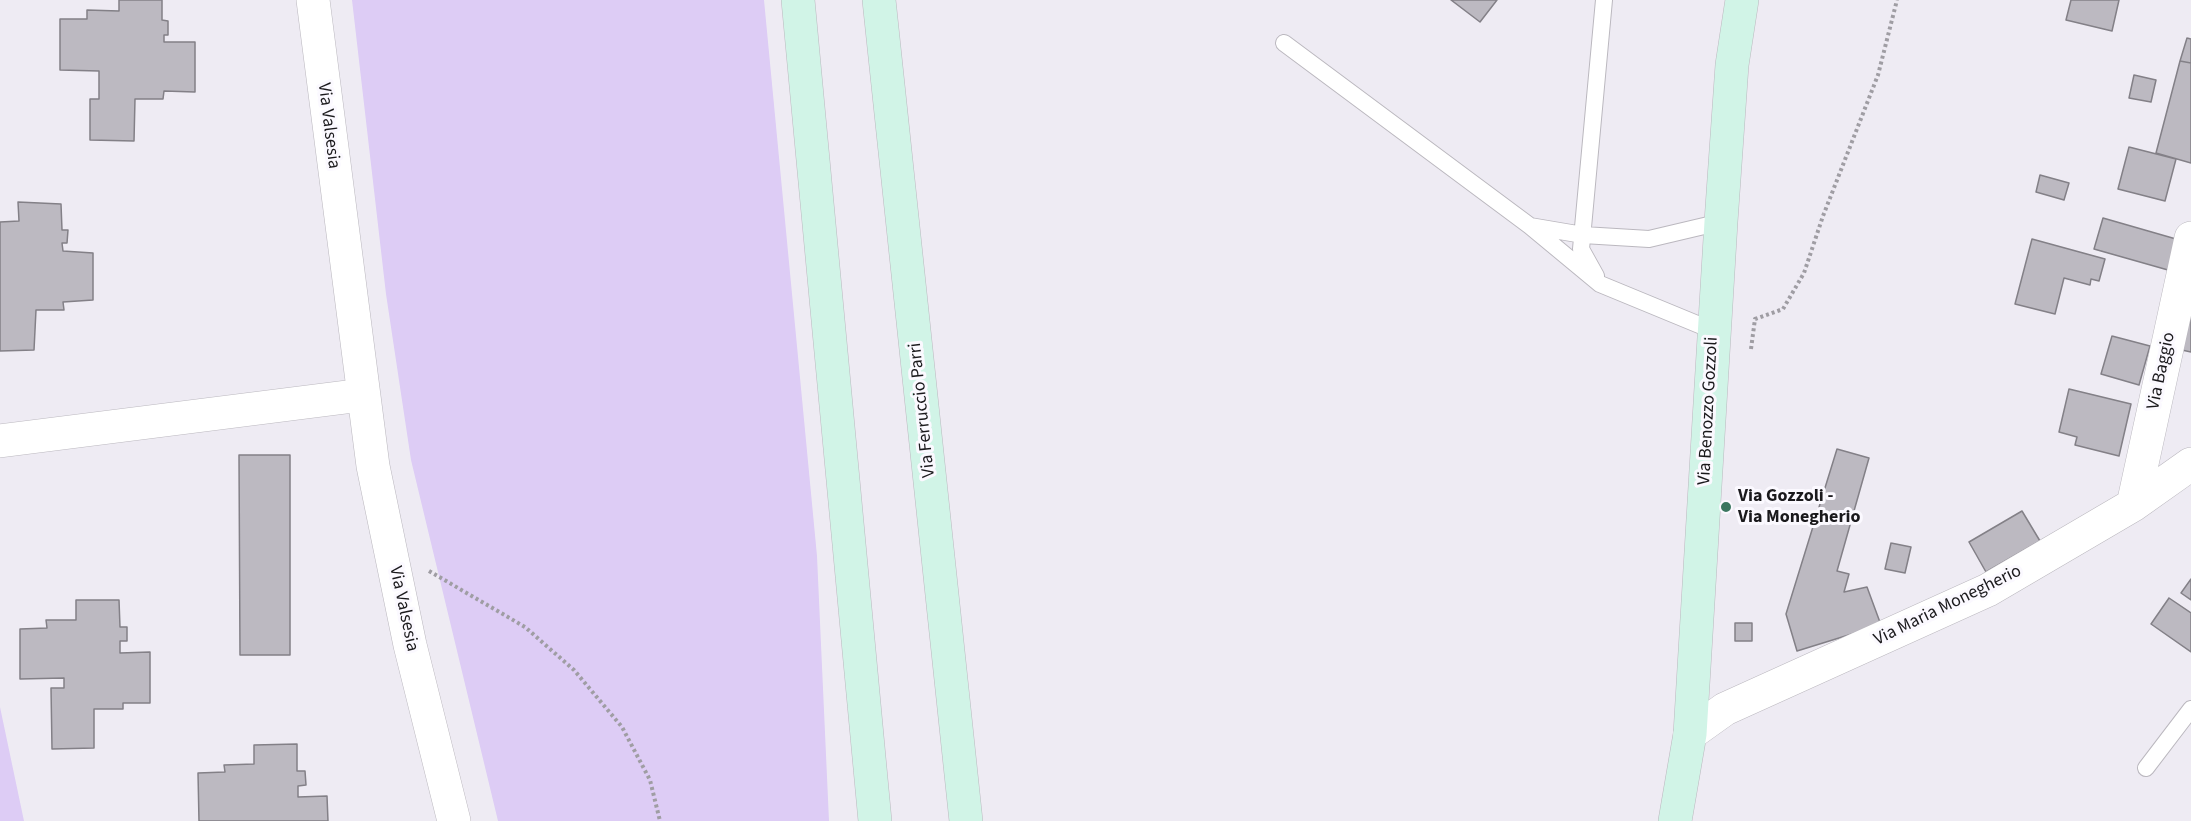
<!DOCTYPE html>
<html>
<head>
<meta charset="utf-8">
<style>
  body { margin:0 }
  canvas { display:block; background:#eeebf3 }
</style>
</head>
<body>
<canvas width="2191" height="821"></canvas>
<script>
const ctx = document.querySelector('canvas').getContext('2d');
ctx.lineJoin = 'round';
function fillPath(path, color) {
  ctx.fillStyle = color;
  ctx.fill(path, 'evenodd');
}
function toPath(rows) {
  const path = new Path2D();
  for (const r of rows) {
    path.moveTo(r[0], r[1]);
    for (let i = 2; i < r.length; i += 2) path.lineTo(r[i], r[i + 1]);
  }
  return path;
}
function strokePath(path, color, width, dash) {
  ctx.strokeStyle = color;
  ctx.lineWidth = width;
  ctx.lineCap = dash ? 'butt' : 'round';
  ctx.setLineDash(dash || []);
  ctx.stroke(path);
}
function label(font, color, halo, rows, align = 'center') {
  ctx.font = font + ' "Source Sans 3",sans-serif';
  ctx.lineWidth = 6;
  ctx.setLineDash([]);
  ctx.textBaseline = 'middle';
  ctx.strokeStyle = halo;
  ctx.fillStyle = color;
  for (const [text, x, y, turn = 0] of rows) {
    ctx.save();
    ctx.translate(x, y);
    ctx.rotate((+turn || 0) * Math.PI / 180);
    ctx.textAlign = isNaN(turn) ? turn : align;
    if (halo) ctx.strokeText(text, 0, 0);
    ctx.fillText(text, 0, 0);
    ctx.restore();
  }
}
fillPath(toPath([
  [352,0,764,0,817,556,829,821,498,821,411,460,386,294],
  [0,707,24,821,0,821]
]), '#ddccf5');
const building = toPath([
  [119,0,162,0,162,20,168,21,168,35,164,35,164,42,195,42,195,92,164,91,163,99,135,99,134,141,90,140,90,99,99,99,99,71,60,70,60,19,87,19,87,10,119,11,119,0],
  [1451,0,1497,0,1480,22,1451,0],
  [2071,0,2119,0,2112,31,2066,20,2071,0],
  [2187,38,2191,39,2191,63,2180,61,2187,38],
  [2180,61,2191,63,2191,163,2156,153,2180,61],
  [2134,75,2156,80,2151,102,2129,98,2134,75],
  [2129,147,2176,159,2165,201,2118,189,2129,147],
  [2040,175,2069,183,2064,200,2036,192,2040,175],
  [18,202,61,204,62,230,68,230,67,243,62,243,63,251,93,253,93,300,63,302,64,310,36,310,34,350,0,351,0,222,19,221,18,202],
  [2103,218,2176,239,2168,270,2094,249,2103,218],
  [2032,239,2105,259,2099,281,2091,279,2090,285,2064,278,2055,314,2015,304,2032,239],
  [2191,300,2191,352,2177,349,2191,300],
  [2112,336,2150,346,2139,385,2101,374,2112,336],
  [2069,389,2131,404,2119,456,2075,445,2077,437,2059,432,2069,389],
  [1837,449,1869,458,1837,571,1849,574,1844,592,1867,587,1881,625,1797,651,1786,614,1837,449],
  [239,455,290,455,290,655,240,655,239,455],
  [2022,511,2040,541,1986,572,1969,542,2022,511],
  [1891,543,1911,547,1905,573,1885,569,1891,543],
  [2191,579,2191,600,2181,593,2191,579],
  [2169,598,2191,613,2191,652,2151,624,2169,598],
  [76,600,119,600,120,627,127,627,127,641,120,641,120,653,150,652,150,703,123,703,123,709,94,709,94,748,52,749,51,688,64,688,64,678,20,679,20,629,47,628,46,620,76,620,76,600],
  [1735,623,1752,623,1752,641,1735,641,1735,623],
  [297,744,297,771,305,771,306,785,298,786,298,797,327,796,328,821,199,821,198,773,225,772,224,765,254,764,254,745,297,744]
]);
fillPath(building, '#bcb9c1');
strokePath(building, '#838087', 1.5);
const lane = toPath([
  [1284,43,1530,226,1600,284,1714,331],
  [1530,226,1583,235,1649,239,1721,222],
  [1596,276,1581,249,1604,0],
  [2146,768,2191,709]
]);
const street = toPath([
  [313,0,373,466,410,645,454,821],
  [0,441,362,395],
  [2133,505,2191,238],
  [1690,734,1725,709,1988,590,2133,505,2191,464]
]);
const secondary = toPath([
  [798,0,875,821],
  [879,0,966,821],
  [1675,821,1690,734,1721,222,1732,65,1742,0]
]);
strokePath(lane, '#bbb8bf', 18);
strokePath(street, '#bbb8bf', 34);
strokePath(secondary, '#bbb8bf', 34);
strokePath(toPath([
  [1751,349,1755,319,1783,309,1804,273,1823,216,1878,75,1897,0],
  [429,571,525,627,574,670,622,727,650,780,660,821]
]), '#9f9da3', 4, [3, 3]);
strokePath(lane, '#fff', 16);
strokePath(street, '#fff', 33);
strokePath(secondary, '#d1f4e7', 33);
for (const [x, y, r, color] of [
  [1726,507,6,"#3a765f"]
]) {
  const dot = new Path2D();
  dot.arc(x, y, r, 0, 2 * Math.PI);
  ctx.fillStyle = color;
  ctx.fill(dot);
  strokePath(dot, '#fbf9ff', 2);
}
label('18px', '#1a191c', '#fbf9ff', [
  ["Via Valsesia",328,126,83],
  ["Via Baggio",2162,371,-78],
  ["Via Ferruccio Parri",923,410,-96],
  ["Via Benozzo Gozzoli",1709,411,-87],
  ["Via Maria Monegherio",1948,606,-26],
  ["Via Valsesia",403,609,78]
]);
label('bold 18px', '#1a191c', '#fbf9ff', [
  ["Via Gozzoli -",1738,497],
  ["Via Monegherio",1738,518]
], 'left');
</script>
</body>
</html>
